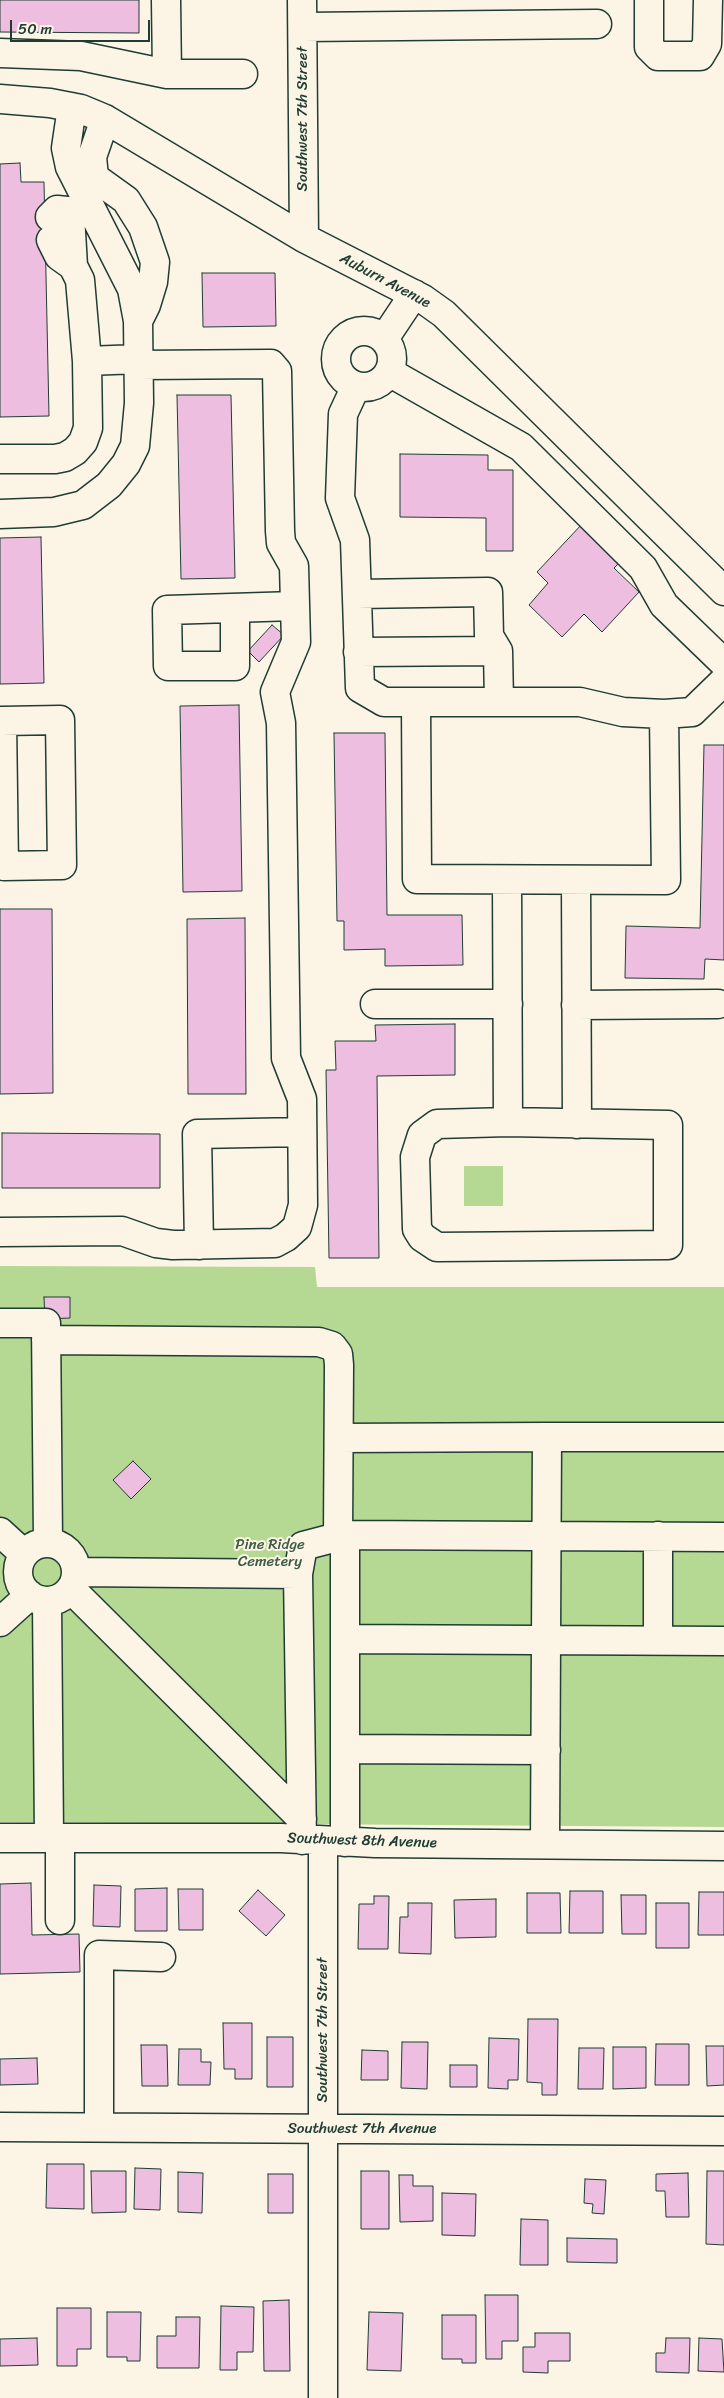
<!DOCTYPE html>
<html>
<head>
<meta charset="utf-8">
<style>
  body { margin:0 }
  #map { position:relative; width:724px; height:2398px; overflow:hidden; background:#fcf5e5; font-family:Sriracha,sans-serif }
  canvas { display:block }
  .scale { position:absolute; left:10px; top:20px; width:140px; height:22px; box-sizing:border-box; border:2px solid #1f3d34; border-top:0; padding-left:6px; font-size:15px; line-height:18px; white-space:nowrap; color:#1f3d34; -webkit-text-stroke:4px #fcf5e5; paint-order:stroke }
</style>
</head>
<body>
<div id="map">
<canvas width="724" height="2398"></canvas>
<div class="scale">50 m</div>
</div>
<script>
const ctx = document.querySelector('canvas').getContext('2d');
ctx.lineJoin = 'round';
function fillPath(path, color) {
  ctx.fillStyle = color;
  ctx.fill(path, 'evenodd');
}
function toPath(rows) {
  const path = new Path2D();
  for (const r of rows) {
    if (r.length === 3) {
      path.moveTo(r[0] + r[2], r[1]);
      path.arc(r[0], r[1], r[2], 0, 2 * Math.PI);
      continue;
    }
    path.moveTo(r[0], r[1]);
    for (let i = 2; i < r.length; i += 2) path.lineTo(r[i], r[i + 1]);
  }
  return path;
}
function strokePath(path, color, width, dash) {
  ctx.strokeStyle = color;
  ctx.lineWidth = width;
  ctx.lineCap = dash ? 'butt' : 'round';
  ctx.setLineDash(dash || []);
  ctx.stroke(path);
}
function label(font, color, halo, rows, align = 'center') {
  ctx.font = font + ' Sriracha,sans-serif';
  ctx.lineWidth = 4;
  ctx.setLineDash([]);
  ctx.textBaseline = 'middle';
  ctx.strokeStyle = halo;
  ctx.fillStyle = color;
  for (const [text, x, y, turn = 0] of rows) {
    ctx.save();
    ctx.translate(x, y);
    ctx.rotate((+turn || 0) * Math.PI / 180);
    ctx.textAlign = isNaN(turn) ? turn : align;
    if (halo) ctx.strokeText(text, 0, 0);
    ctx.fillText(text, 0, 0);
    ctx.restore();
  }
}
fillPath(toPath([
  [464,1166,503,1166,503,1206,464,1206],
  [0,1266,315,1267,317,1287,724,1287,724,1827,0,1822]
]), '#b5d893');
const building = toPath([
  [0,0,139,0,139,33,0,32,0,0],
  [20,163,21,182,44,182,49,416,0,417,0,164,20,163],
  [202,273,275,273,276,326,203,327,202,273],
  [177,395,231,395,235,578,181,579,177,395],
  [400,454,488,455,488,470,513,470,513,551,486,551,486,518,400,517,400,454],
  [583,523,622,560,614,568,639,592,602,632,584,614,562,637,529,605,548,583,537,572,583,523],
  [41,537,44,683,0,684,0,538,41,537],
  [272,625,284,635,259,662,248,651,272,625],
  [239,705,242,891,183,892,180,706,239,705],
  [334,733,385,733,387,915,462,915,463,965,385,966,385,949,344,950,344,921,337,921,334,733],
  [704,745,724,745,724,960,705,959,704,979,625,978,626,926,700,928,704,745],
  [0,909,52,909,53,1093,0,1094,0,909],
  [245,918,246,1094,188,1094,187,919,245,918],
  [455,1024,455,1075,377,1076,379,1258,329,1258,326,1070,336,1070,335,1041,376,1041,375,1025,455,1024],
  [2,1133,160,1134,160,1188,2,1188,2,1133],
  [44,1297,70,1297,70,1318,45,1319,44,1297],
  [133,1461,151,1479,131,1499,113,1480,133,1461],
  [31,1883,32,1935,79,1934,80,1972,0,1974,0,1884,31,1883],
  [94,1885,121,1886,120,1927,93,1926,94,1885],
  [167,1888,167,1931,135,1931,135,1889,167,1888],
  [178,1889,203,1889,203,1930,179,1930,178,1889],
  [258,1890,285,1915,266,1936,239,1911,258,1890],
  [570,1891,603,1891,603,1933,569,1933,570,1891],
  [699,1892,724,1892,724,1935,698,1935,699,1892],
  [527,1893,560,1893,561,1933,527,1933,527,1893],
  [621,1895,646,1895,646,1934,622,1934,621,1895],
  [374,1896,389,1896,388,1949,358,1949,359,1904,374,1904,374,1896],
  [496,1899,496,1937,455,1938,454,1900,496,1899],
  [408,1903,432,1903,431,1954,399,1953,400,1917,408,1917,408,1903],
  [656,1903,689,1903,689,1948,656,1948,656,1903],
  [528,2019,558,2019,557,2095,542,2095,542,2083,527,2082,528,2019],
  [223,2023,252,2023,252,2079,235,2079,235,2069,224,2069,223,2023],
  [267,2037,293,2037,293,2087,267,2087,267,2037],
  [489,2038,519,2039,518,2080,508,2080,508,2089,488,2088,489,2038],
  [402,2042,428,2042,427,2089,401,2088,402,2042],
  [656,2044,689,2044,689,2085,655,2085,656,2044],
  [141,2045,167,2045,168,2086,142,2086,141,2045],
  [706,2046,724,2046,724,2085,707,2086,706,2046],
  [613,2047,646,2047,646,2088,613,2089,613,2047],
  [579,2048,604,2048,603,2089,578,2089,579,2048],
  [179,2049,201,2049,201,2062,211,2062,210,2085,178,2085,179,2049],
  [362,2050,388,2051,388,2080,361,2080,362,2050],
  [37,2058,38,2084,0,2085,0,2059,37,2058],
  [450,2065,477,2065,477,2087,450,2087,450,2065],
  [47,2164,84,2164,84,2209,46,2208,47,2164],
  [135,2168,161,2169,160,2210,134,2209,135,2168],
  [91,2171,126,2171,126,2212,92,2213,91,2171],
  [361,2171,389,2171,389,2229,361,2229,361,2171],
  [707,2171,724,2171,724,2245,706,2244,707,2171],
  [178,2172,203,2173,202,2213,178,2212,178,2172],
  [688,2173,689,2217,666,2217,665,2191,656,2191,656,2174,688,2173],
  [268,2174,293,2174,293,2213,268,2213,268,2174],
  [399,2175,413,2175,413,2186,433,2186,433,2221,400,2222,399,2175],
  [585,2179,606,2180,604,2214,592,2213,593,2204,584,2203,585,2179],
  [442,2193,476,2194,475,2236,442,2235,442,2193],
  [521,2219,548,2220,548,2265,520,2265,521,2219],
  [567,2238,617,2239,617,2263,567,2262,567,2238],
  [485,2295,518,2295,518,2341,502,2341,502,2359,486,2359,485,2295],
  [289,2300,290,2371,264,2371,263,2301,289,2300],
  [221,2306,254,2307,253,2352,237,2352,237,2370,220,2370,221,2306],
  [57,2308,91,2308,91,2349,77,2349,77,2366,57,2366,57,2308],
  [107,2312,141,2312,140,2361,127,2361,127,2357,107,2357,107,2312],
  [369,2312,403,2313,401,2371,367,2370,369,2312],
  [442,2315,476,2315,476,2363,462,2363,462,2359,442,2359,442,2315],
  [176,2317,200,2317,199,2368,157,2368,157,2336,176,2336,176,2317],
  [535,2333,570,2333,570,2361,548,2361,548,2373,523,2372,523,2347,535,2347,535,2333],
  [37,2338,38,2365,0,2366,0,2339,37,2338],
  [666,2338,690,2338,689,2373,656,2372,656,2353,665,2353,666,2338],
  [699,2338,722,2339,724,2372,698,2371,699,2338]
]);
fillPath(building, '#eebee0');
strokePath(building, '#1f3d34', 1);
const minor = toPath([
  [166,0,167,74,243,74],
  [302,0,304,238],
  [649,0,649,47,658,56,700,56,707,44,708,0],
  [303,27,597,24],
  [0,53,81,56,167,74],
  [0,99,50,103,81,109,105,119,304,238,423,299,444,314,724,591],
  [72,107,66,148,70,167,132,289,138,321,146,305,153,282,155,262,143,227,126,200,94,177,92,157,105,119],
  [50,217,57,210,67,211,70,215,73,266,59,256,51,240],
  [73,266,80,280,87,361],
  [364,359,28],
  [384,339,414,294],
  [389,372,521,447,643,568,664,605,724,663],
  [356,386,343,414,340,498,355,540,360,688,384,702,580,702,623,712,664,714,692,712,724,681],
  [0,459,55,459,65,457,75,451,83,442,88,428,87,361,139,359],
  [0,514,54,512,83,505,109,485,126,464,135,446,139,403,138,321],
  [357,594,488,592,489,636,498,651,499,702],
  [235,609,235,666,168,666,167,610,295,606],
  [358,652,498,651],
  [416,702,417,879,666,880,664,714],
  [0,721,2,721,60,720,62,865,4,866,2,721],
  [507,880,508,1122],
  [576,880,577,1124],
  [375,1004,508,1004],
  [576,1005,718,1004],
  [508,1122,668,1125,668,1245,437,1247,422,1237,417,1229,415,1157,422,1135,437,1124,508,1122],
  [0,1232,122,1231,156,1243,173,1245,275,1243,286,1237,297,1227,303,1205,302,1099,286,1058,281,723,275,692,296,642,294,566,281,543,280,531,277,371,271,364,139,365],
  [199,1245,197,1134,302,1132],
  [0,1323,46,1323,48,1542],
  [46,1340,319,1342,332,1346,338,1354,339,1365,338,1537],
  [339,1438,547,1437],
  [0,1532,24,1554],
  [658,1536,658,1640],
  [47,1572,29],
  [77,1572,298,1574],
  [71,1589,302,1819],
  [47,1601,49,1838],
  [0,1622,30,1595],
  [345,1639,724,1641],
  [345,1749,546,1750],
  [0,1838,281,1838,375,1843,724,1846],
  [302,1840,298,1574,303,1546,345,1535],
  [323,1841,323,2398],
  [345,1842,345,1535,724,1537],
  [545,1844,547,1437,724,1437],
  [60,1920,60,1838],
  [0,2127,724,2131],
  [99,2127,99,1955,161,1957]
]);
strokePath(minor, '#1f3d34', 31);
strokePath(minor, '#fcf5e5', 28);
label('15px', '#1f3d34', '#fcf5e5', [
  ["Southwest 7th Street",303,119,-90],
  ["Auburn Avenue",385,281,28],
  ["Southwest 8th Avenue",362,1841,2],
  ["Southwest 7th Street",323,2030,-90],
  ["Southwest 7th Avenue",362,2129]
]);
label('15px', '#3d5c47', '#fcf5e5', [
  ["Pine Ridge",270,1545],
  ["Cemetery",270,1562]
]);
</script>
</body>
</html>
